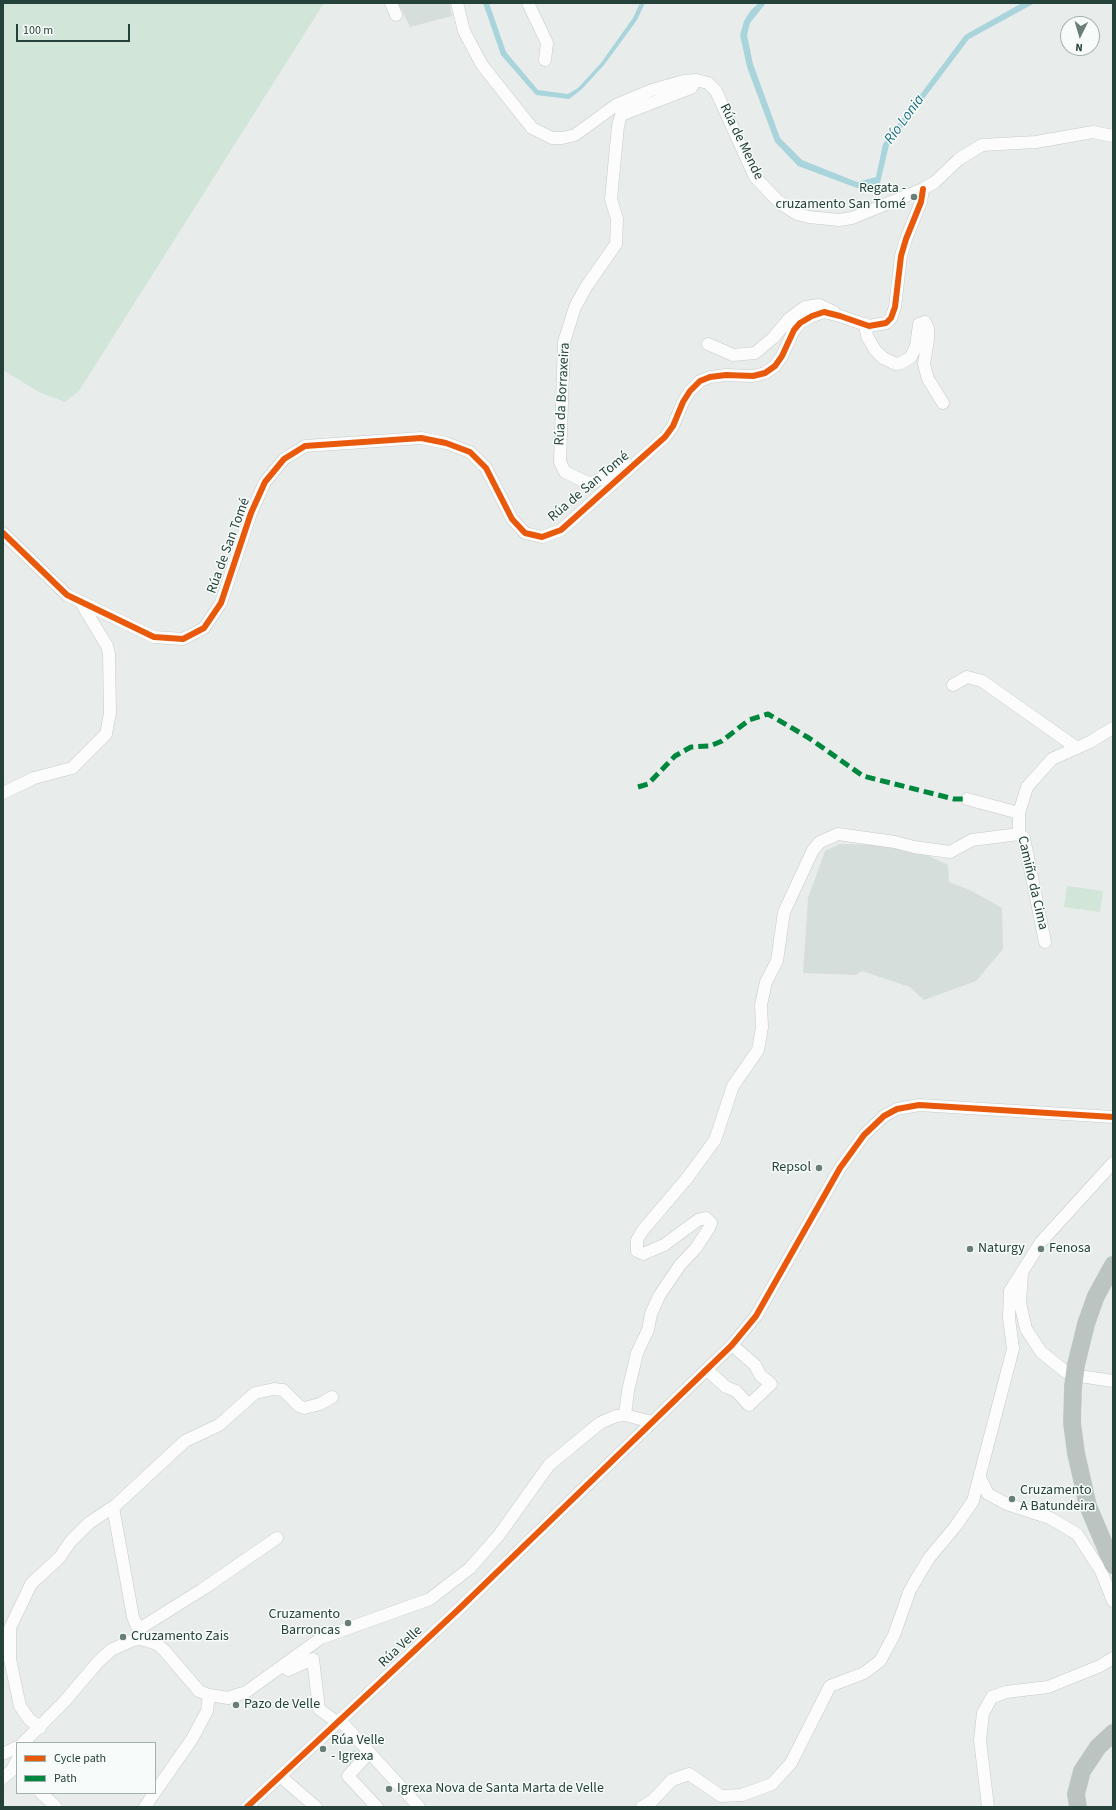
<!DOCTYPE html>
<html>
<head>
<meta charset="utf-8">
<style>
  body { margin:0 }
  #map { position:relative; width:1116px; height:1810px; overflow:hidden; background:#e8edeb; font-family:"Source Sans 3",sans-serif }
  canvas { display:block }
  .frame { position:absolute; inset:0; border:4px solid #24423a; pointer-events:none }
  .legend { position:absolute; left:16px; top:1742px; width:140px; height:52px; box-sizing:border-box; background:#f7fbf9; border:1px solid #a3b1ad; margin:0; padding:5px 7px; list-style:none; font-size:12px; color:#24423a }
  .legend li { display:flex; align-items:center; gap:8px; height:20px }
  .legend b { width:20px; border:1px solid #a3b1ad }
  .north { position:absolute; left:1060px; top:16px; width:40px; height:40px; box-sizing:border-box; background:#f7fbf9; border:1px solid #a3b1ad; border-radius:50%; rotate:185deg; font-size:11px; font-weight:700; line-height:16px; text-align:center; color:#24423a }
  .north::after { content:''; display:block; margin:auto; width:14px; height:18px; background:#697e78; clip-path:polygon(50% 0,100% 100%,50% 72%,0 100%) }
  .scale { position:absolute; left:16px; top:24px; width:114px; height:18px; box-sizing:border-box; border:2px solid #24423a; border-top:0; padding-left:5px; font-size:12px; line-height:14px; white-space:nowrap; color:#24423a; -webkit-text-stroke:3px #f7fbf9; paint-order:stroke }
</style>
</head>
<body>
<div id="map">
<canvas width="1116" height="1810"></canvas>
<div class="frame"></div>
<ul class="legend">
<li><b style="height:5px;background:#e8590c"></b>Cycle path</li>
<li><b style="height:5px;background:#00873e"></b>Path</li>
</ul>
<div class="north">N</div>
<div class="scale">100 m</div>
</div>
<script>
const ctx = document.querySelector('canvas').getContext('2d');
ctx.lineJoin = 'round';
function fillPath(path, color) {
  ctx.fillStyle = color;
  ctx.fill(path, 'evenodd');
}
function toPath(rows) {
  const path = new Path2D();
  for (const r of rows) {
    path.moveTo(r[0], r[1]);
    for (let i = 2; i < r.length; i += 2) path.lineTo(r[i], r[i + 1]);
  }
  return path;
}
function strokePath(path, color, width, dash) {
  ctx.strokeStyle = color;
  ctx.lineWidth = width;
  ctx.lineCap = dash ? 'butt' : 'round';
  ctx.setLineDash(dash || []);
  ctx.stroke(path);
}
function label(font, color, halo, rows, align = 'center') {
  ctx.font = font + ' "Source Sans 3",sans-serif';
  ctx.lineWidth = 3;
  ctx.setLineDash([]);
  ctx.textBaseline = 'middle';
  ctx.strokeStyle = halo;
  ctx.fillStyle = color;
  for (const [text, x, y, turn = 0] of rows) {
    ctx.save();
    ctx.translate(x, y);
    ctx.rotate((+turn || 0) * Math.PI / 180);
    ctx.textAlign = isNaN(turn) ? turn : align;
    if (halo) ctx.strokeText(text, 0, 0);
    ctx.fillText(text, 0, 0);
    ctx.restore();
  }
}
fillPath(toPath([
  [398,3,449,3,452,16,410,27],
  [839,844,882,845,921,852,948,865,949,882,970,890,1002,908,1003,949,976,981,924,1000,910,987,862,971,856,975,803,973,808,898,825,851]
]), '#d6dedb');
fillPath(toPath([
  [3,3,324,3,79,391,65,402,39,392,3,370],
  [1067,886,1103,891,1100,912,1064,907]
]), '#d1e6d8');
fillPath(toPath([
  [483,3,489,3,506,52,538,90,568,94,578,88,601,63,633,18,640,3,645,3,637,20,604,65,581,90,569,99,536,95,501,55],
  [759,3,766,3,750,23,747,35,753,64,780,138,802,160,857,182,876,177,883,144,965,35,1022,3,1035,3,969,39,889,145,880,183,857,188,798,166,775,142,747,67,740,35,744,21,751,10],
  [354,1750,358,1755,350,1763,345,1758]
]), '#a9d4db');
const minor = toPath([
  [391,3,396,15],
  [457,3,464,31,482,65,532,128,552,138,562,138,575,135,616,105,652,90,684,81,696,80,708,83,716,91,755,177,776,199,786,207,797,214,809,217,839,220,852,218,923,189,935,182,959,159,982,145,1036,142,1093,132,1113,136],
  [528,3,547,43,545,60],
  [865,324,867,336,875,350,883,358,896,364,901,363,911,357,916,346,919,324,925,322,928,328,928,339,924,364,928,379,943,403],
  [708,344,733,355,755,353,773,338,790,318,805,307,819,305,834,312],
  [627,466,590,484,565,472,560,462,564,342,575,307,586,287,616,244,617,219,611,199,618,126,621,115,691,88,696,80],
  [3,533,67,595,154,637,183,639,204,628,221,603,251,513,265,482,284,459,305,446,421,438,446,443,470,452,486,468,512,519,525,533,542,537,561,530,665,437,673,426,683,402,690,391,700,381,710,377,726,375,753,376,765,373,775,366,782,356,794,330,800,323,812,316,824,312,840,316,869,326,886,323,891,318,895,307,901,256,906,239,921,202,923,189],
  [953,685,967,677,982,681,1077,748],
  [3,793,34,778,72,768,106,734,110,713,109,654,107,646,80,601],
  [967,799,1019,813],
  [1019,834,1019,813,1027,787,1052,759,1090,742,1113,728],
  [1019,834,1024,838,1045,942],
  [1022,1273,1020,1303,1026,1329,1041,1352,1066,1372,1073,1375,1113,1381],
  [707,1370,726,1387,736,1391,749,1405,771,1384,760,1375,755,1365,732,1345],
  [625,1415,628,1391,637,1353,648,1330,651,1314,659,1296,680,1265,696,1248,709,1228,711,1223,706,1218,698,1220,664,1245,643,1254,637,1251,637,1240,643,1230,688,1177,715,1140,733,1086,758,1050,762,1027,761,1005,766,982,777,961,784,912,813,850,820,842,838,834,895,842,914,847,950,852,972,840,1019,834],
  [980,1478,988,1494,1007,1504,1050,1518,1077,1534,1101,1571,1113,1601],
  [113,1507,133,1617,141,1636],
  [139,1629,203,1589,277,1538],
  [288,1670,313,1659,319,1709,338,1723],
  [340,1720,419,1807],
  [40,1728,29,1719,20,1706,10,1659,10,1628,31,1584,60,1557,70,1542,89,1523,116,1505,185,1441,219,1425,255,1393,274,1389,283,1390,299,1406,304,1408,320,1404,332,1397],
  [23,1743,64,1702,98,1662,111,1650,133,1640,141,1639,157,1644,164,1650,199,1691,209,1695,228,1698,246,1692,321,1638,430,1599,470,1568,499,1535,549,1465,600,1423,616,1416,625,1415,652,1422],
  [369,1753,348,1776,377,1807],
  [3,1754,17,1747],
  [280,1776,316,1807],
  [3,1778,12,1770,17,1760],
  [155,1792,192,1739,207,1711,209,1695],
  [41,1793,56,1807],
  [145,1807,154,1793],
  [247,1807,460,1608,732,1345,756,1316,840,1168,864,1135,884,1116,897,1109,919,1105,1113,1117],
  [642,1807,652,1801,672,1780,689,1774,721,1796,742,1795,772,1784,791,1763,830,1686,864,1673,880,1661,894,1635,910,1590,929,1558,955,1527,973,1501,1013,1349,1009,1318,1010,1291,1041,1242,1113,1163],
  [988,1807,980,1740,983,1713,992,1697,1006,1692,1048,1687,1100,1666,1113,1658]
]);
const highway = toPath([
  [1076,1365,1086,1324,1096,1296,1113,1265],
  [1073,1387,1072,1423,1076,1453,1088,1506,1113,1565],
  [1078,1807,1076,1794,1082,1771,1098,1747,1113,1733]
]);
strokePath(minor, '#c5cac8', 13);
strokePath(highway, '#c3ccc9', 18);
strokePath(minor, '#fcfcfc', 12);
strokePath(highway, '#bcc4c2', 17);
const highwayBridge = toPath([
  [1073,1387,1076,1365]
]);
strokePath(highwayBridge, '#c3ccc9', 18, []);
strokePath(highwayBridge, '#bcc4c2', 17);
strokePath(toPath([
  [638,787,648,784,675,756,691,747,710,746,722,741,749,720,768,714,809,738,863,776,954,799,967,799]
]), '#00873e', 5, [10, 5]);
strokePath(toPath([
  [3,533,67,595,154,637,183,639,204,628,221,603,251,513,265,482,284,459,305,446,421,438,446,443,470,452,486,468,512,519,525,533,542,537,561,530,665,437,673,426,683,402,690,391,700,381,710,377,726,375,753,376,765,373,775,366,782,356,794,330,800,323,812,316,824,312,840,316,869,326,886,323,891,318,895,307,901,256,906,239,921,202,923,189],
  [247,1807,460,1608,732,1345,756,1316,840,1168,864,1135,884,1116,897,1109,919,1105,1113,1117]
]), '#e8590c', 6);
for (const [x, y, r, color] of [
  [914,197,4,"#697e78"],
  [819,1168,4,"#697e78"],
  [970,1249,4,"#697e78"],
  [1041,1249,4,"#697e78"],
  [1012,1499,4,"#697e78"],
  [348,1623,4,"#697e78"],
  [123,1637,4,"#697e78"],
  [236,1705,4,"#697e78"],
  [323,1749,4,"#697e78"],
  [389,1789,4,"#697e78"]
]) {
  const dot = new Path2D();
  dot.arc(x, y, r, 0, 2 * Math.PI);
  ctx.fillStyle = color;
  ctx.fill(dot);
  strokePath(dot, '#f7fbf9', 1.5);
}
label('14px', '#24423a', '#f7fbf9', [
  ["Rúa de Mende",741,142,64],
  ["Rúa da Borraxeira",563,394,-87],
  ["Rúa de San Tomé",589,487,-40],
  ["Rúa de San Tomé",229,546,-70],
  ["Camiño da Cima",1032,883,77],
  ["Rúa Velle",401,1647,-43]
]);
label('14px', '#24423a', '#f7fbf9', [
  ["Regata -",906,189,"right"],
  ["cruzamento San Tomé",906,205,"right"],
  ["Repsol",811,1168,"right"],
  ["Naturgy",978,1249],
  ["Fenosa",1049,1249],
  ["Cruzamento",1020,1491],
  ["A Batundeira",1020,1507],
  ["Cruzamento",340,1615,"right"],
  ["Barroncas",340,1631,"right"],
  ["Cruzamento Zais",131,1637],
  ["Pazo de Velle",244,1705],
  ["Rúa Velle",331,1741],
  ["- Igrexa",331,1757],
  ["Igrexa Nova de Santa Marta de Velle",397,1789]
], 'left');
label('italic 15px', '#1c6f80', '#f7fbf9', [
  ["Río Lonia",905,120,-54]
]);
</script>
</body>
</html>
